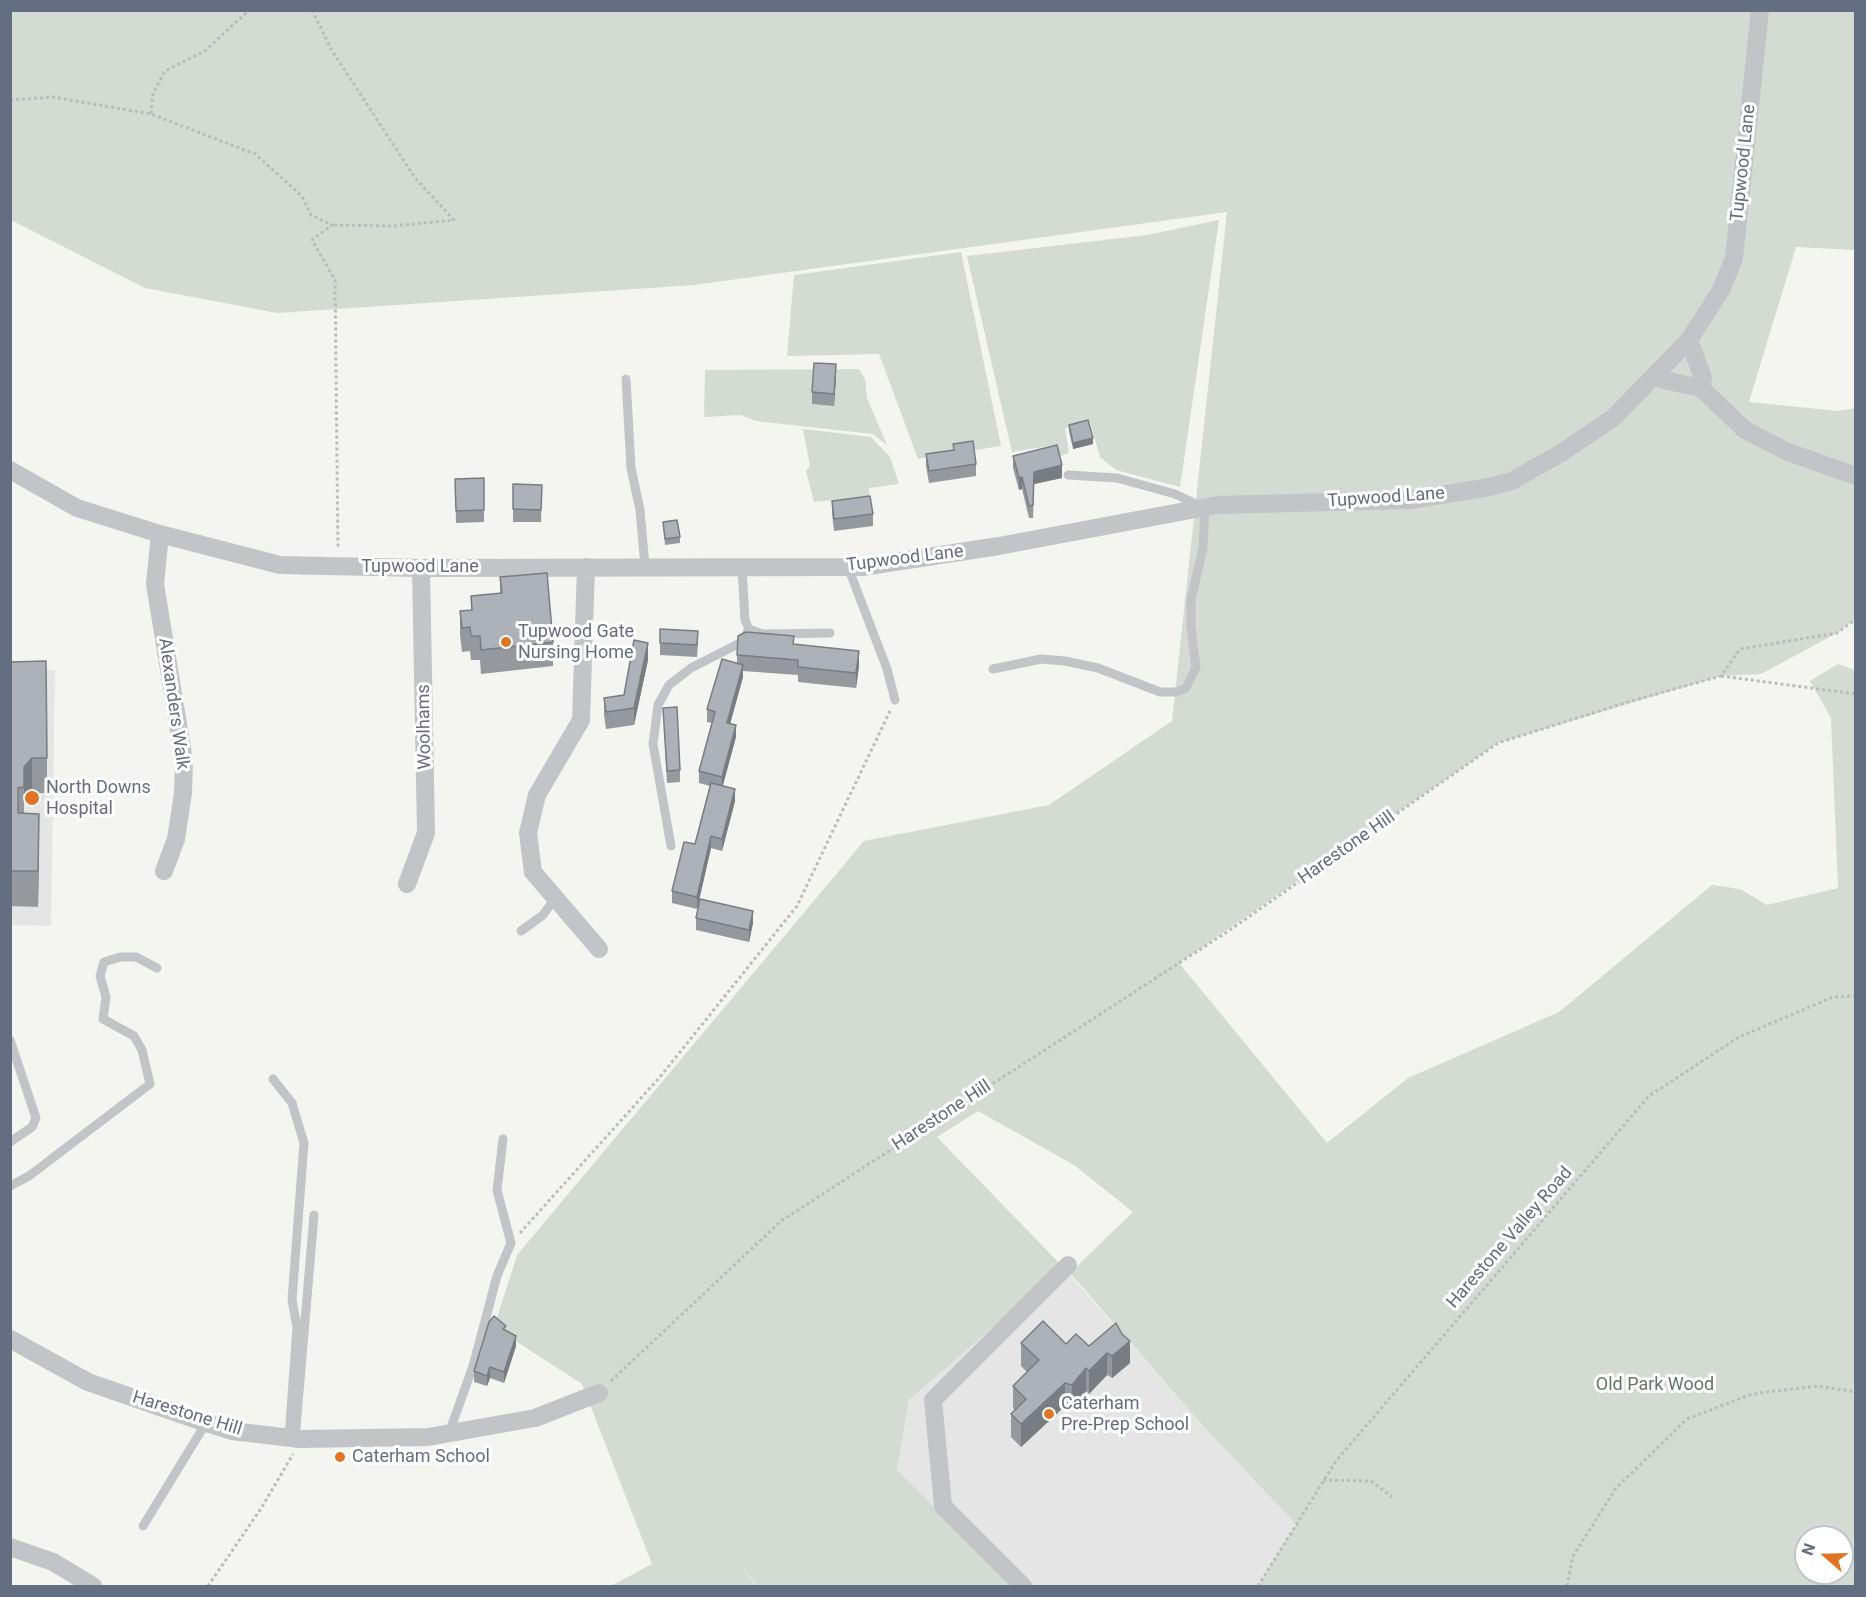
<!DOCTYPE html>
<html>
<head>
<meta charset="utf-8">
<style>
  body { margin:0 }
  #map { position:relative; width:1866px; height:1597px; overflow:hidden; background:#f4f4f0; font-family:Roboto,sans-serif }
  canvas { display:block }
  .frame { position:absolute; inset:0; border:12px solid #646e81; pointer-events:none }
  .north { position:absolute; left:1794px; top:1525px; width:60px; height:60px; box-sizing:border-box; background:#fff; border:2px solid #c1c5cd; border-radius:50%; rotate:290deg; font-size:16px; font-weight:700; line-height:24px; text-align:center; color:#646e81 }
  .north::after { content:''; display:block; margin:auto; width:21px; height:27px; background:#e07424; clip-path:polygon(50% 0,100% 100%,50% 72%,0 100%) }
</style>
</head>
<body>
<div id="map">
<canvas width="1866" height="1597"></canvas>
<div class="frame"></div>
<div class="north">N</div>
</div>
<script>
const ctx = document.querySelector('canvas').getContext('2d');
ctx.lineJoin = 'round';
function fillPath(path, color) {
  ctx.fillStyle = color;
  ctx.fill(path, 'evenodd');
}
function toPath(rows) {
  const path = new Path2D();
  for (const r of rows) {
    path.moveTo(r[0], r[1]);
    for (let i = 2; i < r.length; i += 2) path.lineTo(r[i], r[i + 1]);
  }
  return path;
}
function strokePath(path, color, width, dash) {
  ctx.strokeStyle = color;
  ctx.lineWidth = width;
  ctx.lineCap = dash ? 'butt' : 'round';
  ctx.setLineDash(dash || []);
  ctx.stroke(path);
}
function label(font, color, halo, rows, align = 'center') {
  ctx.font = font + ' Roboto,sans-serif';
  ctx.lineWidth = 6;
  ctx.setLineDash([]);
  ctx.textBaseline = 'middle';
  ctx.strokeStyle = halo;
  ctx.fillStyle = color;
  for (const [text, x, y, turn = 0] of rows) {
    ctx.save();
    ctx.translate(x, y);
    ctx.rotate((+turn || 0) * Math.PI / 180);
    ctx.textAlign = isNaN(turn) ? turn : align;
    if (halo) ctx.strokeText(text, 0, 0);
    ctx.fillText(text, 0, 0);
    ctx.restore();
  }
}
fillPath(toPath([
  [11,670,55,670,51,926,11,925],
  [1063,1267,1204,1427,1296,1524,1258,1586,1014,1586,897,1470,909,1400]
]), '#e4e5e4');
fillPath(toPath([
  [10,11,1855,11,1855,250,1796,247,1749,402,1838,411,1855,408,1855,619,1837,633,1761,674,1721,676,1498,743,1179,963,1327,1143,1408,1078,1559,1012,1712,885,1740,889,1767,905,1838,888,1831,718,1810,681,1838,664,1855,670,1855,1586,1258,1586,1296,1524,1204,1427,1070,1273,1133,1212,1074,1165,978,1111,937,1137,1063,1267,909,1400,897,1470,1014,1586,757,1586,740,1562,756,1586,611,1586,652,1564,582,1384,494,1327,517,1255,864,841,1049,805,1172,721,1227,212,694,285,277,313,145,288,11,220],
  [1806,1537,1842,1537,1842,1573,1806,1573],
  [1219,220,1180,487,1116,470,1100,457,1090,422,1065,428,1069,453,1057,457,1054,445,1012,452,967,256,1147,235],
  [961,252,1001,446,918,459,879,354,787,356,794,275],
  [859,369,865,379,867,398,887,445,873,434,756,421,741,415,704,417,705,370],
  [803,429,871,437,890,457,899,484,869,488,869,496,814,502,806,471,810,466]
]), '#d4dbd2');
strokePath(toPath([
  [312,10,331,49,415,178,454,220,393,226,332,225],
  [10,100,53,97,151,114,255,154,302,196,311,215,332,225,312,240,335,280,338,549],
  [151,114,153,93,165,71,205,51,249,10],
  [1721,676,1856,694],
  [520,1233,660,1077,797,906,890,711],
  [611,1381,781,1221,1227,932,1498,743,1631,701,1721,676,1740,649,1837,633,1856,619],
  [1323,1480,1371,1481,1392,1497],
  [208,1586,262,1507,293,1454],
  [1258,1586,1336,1461,1649,1096,1739,1037,1833,997,1856,996],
  [1567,1586,1573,1556,1616,1488,1687,1419,1749,1395,1766,1392,1818,1386,1856,1392]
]), '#bbbcbf', 3, [3, 3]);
strokePath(toPath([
  [626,379,631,468,640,510,645,566],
  [1068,475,1117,478,1175,494,1192,502,1197,508],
  [742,567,745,620,749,629,762,634,830,633],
  [848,567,887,669,895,700],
  [993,669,1041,659,1065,661,1098,668,1160,692,1177,692,1186,688,1196,667,1191,628,1191,600,1203,548,1205,507],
  [671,846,653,744,658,705,669,685,691,668,742,642,749,629],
  [521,931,543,915,555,898],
  [10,1040,36,1118,32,1127,10,1142],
  [273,1079,292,1103,304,1143,292,1300,297,1327,289,1438],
  [10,1186,29,1176,150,1084,142,1050,134,1036,103,1019,106,997,100,976,104,962,120,957,136,957,157,968],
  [449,1433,473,1366,497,1276,511,1243,497,1190,503,1139],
  [295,1439,314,1215],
  [143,1526,206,1423]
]), '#c2c4c8', 9);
strokePath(toPath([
  [1656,376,1663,380,1701,388],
  [1701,388,1703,378,1689,340,1721,290,1734,258,1760,10],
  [1701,388,1745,430,1788,452,1856,476],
  [10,470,77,508,160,534,280,565,421,568,862,567,999,546,1217,505,1410,500,1489,487,1512,481,1561,453,1613,418,1689,340],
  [160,534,155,584,184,761,183,793,176,839,164,871],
  [586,567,581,720,537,795,528,833,533,872,599,949],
  [407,884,426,833,421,568],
  [10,1339,88,1382,206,1423,232,1431,300,1439,428,1437,535,1418,599,1393],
  [10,1547,53,1562,93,1586],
  [1023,1586,943,1506,933,1400,1068,1265]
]), '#c2c4c8', 18);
fillPath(toPath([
  [836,376,834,406,812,404,812,392],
  [1069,425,1093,444,1073,449,1069,431],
  [953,444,976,464,976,476,929,483,926,466,926,454,953,451],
  [1013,456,1062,478,1034,484,1033,518,1029,518,1022,489,1019,490,1013,468],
  [484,478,484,522,456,523,455,479],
  [542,485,541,522,513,522,513,509],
  [832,501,873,514,873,526,834,531,832,513],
  [663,522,680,537,680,543,665,545],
  [500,577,553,642,553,666,481,674,480,660,471,660,470,651,462,652,460,635,460,611,471,610,471,596,500,593],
  [660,629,698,643,697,657,660,655],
  [794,644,859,666,856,688,798,682,798,675,743,671,743,677,730,724,736,737,722,786,735,801,722,851,711,848,697,909,672,903,672,891,695,844,710,786,699,783,699,771,712,723,707,722,707,709,737,663,737,655],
  [648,660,634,725,606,729,604,715,604,698,624,695],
  [10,662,47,758,47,793,32,793,24,802,24,813,39,849,38,907,10,906],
  [663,708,680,770,680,782,667,783],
  [696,918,753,923,749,942,696,930],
  [1116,1323,1130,1363,1112,1378,1107,1375,1089,1394,1086,1391,1072,1408,1065,1406,1021,1447,1011,1437,1011,1414,1015,1410,1013,1408,1013,1386,1027,1372,1021,1366,1021,1343,1066,1344,1089,1346],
  [506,1331,516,1346,504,1383,490,1378,487,1386,474,1382,474,1371]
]), '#95999e');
fillPath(toPath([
  [836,364,836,376,834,406,834,394],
  [1093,438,1093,444,1073,449,1073,443],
  [1062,465,1062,478,1034,484,1033,518,1034,472],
  [1022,477,1022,489,1019,490,1019,478],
  [648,643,648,660,634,725,634,708],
  [859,651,859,666,856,688,856,673],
  [743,665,743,677,727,735,727,723],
  [736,725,736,737,722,789,722,777],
  [32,758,32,793,24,802,24,767],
  [735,789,735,801,722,851,722,839],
  [39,814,39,849,38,907,38,871],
  [711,836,711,848,697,909,697,897],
  [753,911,753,923,749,942,749,930],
  [516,1336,516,1346,504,1383,504,1372],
  [1130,1341,1130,1363,1112,1378,1112,1356],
  [1107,1353,1107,1375,1089,1394,1089,1371],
  [490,1367,490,1378,487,1386,487,1376],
  [1086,1368,1086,1391,1072,1408,1072,1385],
  [1065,1383,1065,1406,1021,1447,1021,1424]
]), '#797d81');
const building = toPath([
  [814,363,836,364,834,394,812,392,814,363],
  [1088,420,1093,438,1073,443,1069,425,1088,420],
  [973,441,976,464,929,471,926,454,954,450,953,444,973,441],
  [1057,445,1062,465,1034,472,1033,505,1029,506,1022,477,1019,478,1013,456,1057,445],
  [484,478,484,510,456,511,455,479,484,478],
  [513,484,542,485,541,510,513,509,513,484],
  [870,496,873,514,834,519,832,501,870,496],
  [677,520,680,537,665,539,663,522,677,520],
  [547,573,553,642,481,650,480,636,471,636,470,627,462,628,460,611,472,610,471,596,502,593,500,577,547,573],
  [660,629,698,631,697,645,660,643,660,629],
  [746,632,794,636,793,644,859,651,856,673,798,667,798,660,737,655,738,636,746,632],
  [634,640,648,643,634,708,606,712,604,698,624,695,634,640],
  [722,659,743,665,727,723,736,725,722,777,699,771,715,712,707,709,722,659],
  [46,661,47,758,32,758,24,767,24,787,18,788,18,813,39,814,38,871,10,871,10,662,46,661],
  [677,707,680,770,667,771,663,708,677,707],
  [711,783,735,789,722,839,711,836,697,897,672,891,684,842,695,844,711,783],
  [700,899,753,911,749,930,696,918,700,899],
  [494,1316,506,1326,503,1329,516,1336,504,1372,490,1367,487,1376,474,1371,489,1322,494,1316],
  [1043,1321,1066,1344,1076,1334,1089,1346,1116,1323,1122,1334,1130,1341,1112,1356,1107,1353,1089,1371,1086,1368,1072,1385,1065,1383,1021,1424,1011,1414,1026,1399,1013,1386,1039,1360,1021,1343,1043,1321]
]);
fillPath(building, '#adb2b8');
strokePath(building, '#797d81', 1.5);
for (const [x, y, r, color] of [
  [506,642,6,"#e07424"],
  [32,798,8,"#e07424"],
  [1049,1414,6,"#e07424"],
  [340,1457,6,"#e07424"]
]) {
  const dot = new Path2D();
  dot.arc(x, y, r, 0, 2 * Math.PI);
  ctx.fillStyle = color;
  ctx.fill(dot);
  strokePath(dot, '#fff', 2);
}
label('18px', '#646e81', '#fff', [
  ["Tupwood Lane",1744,163,-84],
  ["Tupwood Lane",1386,498,-4],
  ["Tupwood Lane",905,559,-7],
  ["Tupwood Lane",420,567],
  ["Alexanders Walk",173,704,82],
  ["Woolhams",425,727,-91],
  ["Harestone Hill",1347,848,-35],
  ["Harestone Hill",942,1116,-33],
  ["Harestone Valley Road",1510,1238,-49],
  ["Harestone Hill",187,1414,17]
]);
label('18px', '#646e81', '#fff', [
  ["Tupwood Gate",518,632],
  ["Nursing Home",518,653],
  ["North Downs",46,788],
  ["Hospital",46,809],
  ["Caterham",1061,1404],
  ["Pre-Prep School",1061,1425],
  ["Caterham School",352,1457]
], 'left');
label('18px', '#637862', '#fff', [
  ["Old Park Wood",1655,1385]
]);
</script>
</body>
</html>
